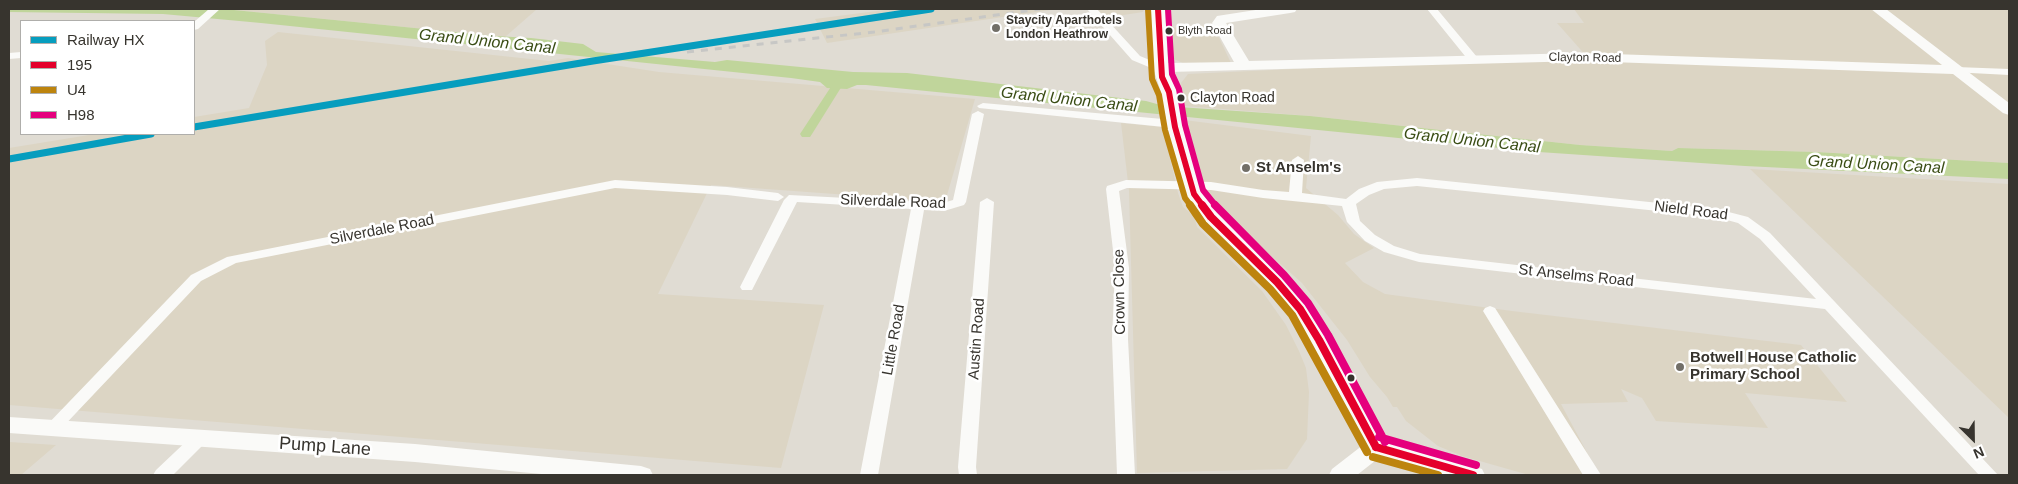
<!DOCTYPE html>
<html>
<head>
<meta charset="utf-8">
<style>
  body { margin:0 }
  #map { position:relative; width:2018px; height:484px; overflow:hidden; background:#e0dcd3; font-family:Helvetica,sans-serif }
  canvas { display:block }
  .frame { position:absolute; inset:0; border:10px solid #37342e; pointer-events:none }
  .legend { position:absolute; left:20px; top:20px; width:175px; height:115px; box-sizing:border-box; background:#fff; border:1px solid #afaeab; margin:0; padding:6px 9px; list-style:none; font-size:15px; color:#37342e }
  .legend li { display:flex; align-items:center; gap:10px; height:25px }
  .legend b { width:25px; border:1px solid #afaeab }
  .north { position:absolute; left:1948px; top:414px; width:50px; height:50px; -webkit-text-stroke:4px #fff; paint-order:stroke; rotate:157deg; font-size:14px; font-weight:700; line-height:20px; text-align:center; color:#37342e }
  .north::after { content:''; display:block; margin:auto; width:18px; height:22px; background:#37342e; clip-path:polygon(50% 0,100% 100%,50% 72%,0 100%) }
</style>
</head>
<body>
<div id="map">
<canvas width="2018" height="484"></canvas>
<div class="frame"></div>
<ul class="legend">
<li><b style="height:6px;background:#069dbe"></b>Railway HX</li>
<li><b style="height:6px;background:#e4002b"></b>195</li>
<li><b style="height:6px;background:#bd840e"></b>U4</li>
<li><b style="height:6px;background:#e5007d"></b>H98</li>
</ul>
<div class="north">N</div>
</div>
<script>
const ctx = document.querySelector('canvas').getContext('2d');
ctx.lineJoin = 'round';
function fillPath(path, color) {
  ctx.fillStyle = color;
  ctx.fill(path, 'evenodd');
}
function toPath(rows) {
  const path = new Path2D();
  for (const r of rows) {
    path.moveTo(r[0], r[1]);
    for (let i = 2; i < r.length; i += 2) path.lineTo(r[i], r[i + 1]);
  }
  return path;
}
function strokePath(path, color, width, dash) {
  ctx.strokeStyle = color;
  ctx.lineWidth = width;
  ctx.lineCap = dash ? 'butt' : 'round';
  ctx.setLineDash(dash || []);
  ctx.stroke(path);
}
function label(font, color, halo, rows, align = 'center') {
  ctx.font = font + ' Helvetica,sans-serif';
  ctx.lineWidth = 5;
  ctx.setLineDash([]);
  ctx.textBaseline = 'middle';
  ctx.strokeStyle = halo;
  ctx.fillStyle = color;
  for (const [text, x, y, turn = 0] of rows) {
    ctx.save();
    ctx.translate(x, y);
    ctx.rotate((+turn || 0) * Math.PI / 180);
    ctx.textAlign = isNaN(turn) ? turn : align;
    if (halo) ctx.strokeText(text, 0, 0);
    ctx.fillText(text, 0, 0);
    ctx.restore();
  }
}
fillPath(toPath([
  [224,9,537,9,505,37],
  [892,9,1057,9,827,43,815,19],
  [1095,9,1144,9,1143,12,1104,18],
  [1574,9,2009,9,2009,163,1816,152,1678,148,1672,151,1580,145,1310,116,1184,106,1181,83,1188,74,1545,57,1588,58,1557,23,1584,23],
  [1213,25,1231,63,1185,64,1174,59,1167,28],
  [278,32,549,61,568,58,659,72,975,99,945,202,711,185,658,294,824,305,781,468,9,405,9,148,95,134,194,134,194,117,249,108,267,65,265,41],
  [1184,120,1311,136,1306,188,1338,215,1354,234,1374,248,1345,263,1363,282,1385,294,1512,311,1801,345,1847,402,1745,393,1768,428,1656,421,1642,398,1621,389,1628,402,1561,404,1599,475,1529,475,1462,456,1438,446,1406,421,1397,407,1393,407,1387,397,1370,377,1347,340,1302,283,1225,215,1205,191,1194,161,1185,130],
  [1121,123,1163,127,1178,193,1183,207,1194,216,1197,227,1262,291,1286,325,1299,351,1306,368,1309,392,1307,439,1287,469,1137,473,1129,191],
  [1751,169,2009,184,2009,418,1750,169],
  [9,442,56,445,21,475,9,475]
]), '#dcd5c4');
fillPath(toPath([
  [9,9,224,9,495,36,531,38,583,44,596,52,715,62,727,60,853,72,907,73,1146,101,1164,106,1310,116,1580,145,1672,151,1678,148,1816,152,2009,163,2009,179,1745,166,1539,152,866,85,857,85,847,89,827,88,820,82,791,78,261,23,163,14,9,12]
]), '#c0d59b');
fillPath(toPath([
  [842,75,847,78,812,134,810,137,802,137,800,134,838,76,842,75]
]), '#c0d59b');
fillPath(toPath([
  [209,9,220,9,198,29,194,30,194,22,209,9],
  [1087,9,1097,9,1140,56,1164,66,1165,68,1164,70,1156,70,1132,60,1087,9],
  [1427,9,1437,9,1477,57,1478,59,1477,61,1469,61,1427,9],
  [21,52,21,58,9,59,9,53,21,52],
  [1956,67,2009,69,2009,75,1952,72,1951,70,1956,67],
  [983,103,1174,120,1180,124,1174,128,979,108,977,106,983,103],
  [978,111,984,114,966,202,964,205,944,211,924,210,878,475,860,475,911,209,797,202,752,290,742,290,740,287,784,200,789,195,943,203,953,200,972,114,978,111],
  [1298,156,1304,160,1302,193,1346,199,1359,189,1377,182,1417,178,1717,209,1748,217,1770,233,1998,475,1979,475,1825,309,1419,262,1384,252,1365,241,1347,222,1342,206,1263,198,1211,190,1127,188,1119,191,1129,268,1128,339,1135,475,1117,475,1112,339,1115,268,1106,189,1107,186,1126,180,1211,182,1263,190,1289,192,1292,160,1298,156],
  [1417,186,1716,217,1738,223,1760,239,1816,299,1420,254,1394,246,1375,235,1360,221,1356,204,1369,195,1384,189,1417,186],
  [615,180,727,187,778,193,784,197,778,201,727,195,615,188,236,263,201,281,58,432,52,434,46,432,44,428,191,275,227,257,615,180],
  [987,198,994,202,976,467,977,475,959,475,958,467,980,202,987,198],
  [1490,306,1495,308,1601,475,1583,475,1483,311,1485,308,1490,306],
  [199,433,205,435,208,439,205,443,173,475,153,475,156,470,193,435,199,433]
]), '#fafaf8');
fillPath(toPath([
  [1151,9,1165,9,1168,63,1234,62,1212,23,1217,16,1262,9,1297,9,1295,12,1290,13,1226,23,1249,61,1582,53,1942,65,1871,9,1886,9,2009,103,2009,115,2003,113,1953,74,1582,61,1169,72,1177,92,1183,127,1203,194,1217,213,1284,278,1307,304,1329,340,1384,441,1482,469,1485,475,1443,475,1380,457,1357,475,1329,475,1332,469,1363,445,1309,340,1292,313,1270,286,1205,221,1185,194,1167,127,1161,92,1153,68,1151,9],
  [9,417,415,444,641,466,650,469,653,475,552,475,415,462,9,433,9,417]
]), '#fafaf8');
strokePath(toPath([
  [687,52,874,32,1040,9]
]), '#c7c7c5', 3, [7, 7]);
strokePath(toPath([
  [1158,9,1162,77,1169,92,1175,127,1194,194,1203,206]
]), '#e4002b', 6);
strokePath(toPath([
  [1202,205,1211,217,1277,282,1300,309,1319,340,1376,447],
  [1376,447,1473,475]
]), '#e4002b', 8);
strokePath(toPath([
  [1148,9,1152,79,1159,95,1165,130,1185,198,1191,206]
]), '#bd840e', 6);
strokePath(toPath([
  [1190,205,1203,224,1270,289,1292,315,1367,452],
  [1373,457,1438,475]
]), '#bd840e', 8);
strokePath(toPath([
  [1168,9,1172,74,1179,89,1185,125,1203,190,1216,206]
]), '#e5007d', 6);
strokePath(toPath([
  [1215,205,1284,275,1308,303,1328,335,1385,442],
  [1379,437,1476,465]
]), '#e5007d', 8);
strokePath(toPath([
  [194,127,593,61,931,9],
  [9,159,151,134]
]), '#069dbe', 7);
for (const [x, y, r, color] of [
  [996,28,5,"#726f68"],
  [1169,31,4.5,"#37342e"],
  [1181,98,4.5,"#37342e"],
  [1246,168,5,"#726f68"],
  [1680,367,5,"#726f68"],
  [1351,378,4.5,"#37342e"]
]) {
  const dot = new Path2D();
  dot.arc(x, y, r, 0, 2 * Math.PI);
  ctx.fillStyle = color;
  ctx.fill(dot);
  strokePath(dot, '#fff', 2);
}
label('11px', '#37342e', '#fff', [
  ["Blyth Road",1178,31]
], 'left');
label('bold 12px', '#37342e', '#fff', [
  ["Staycity Aparthotels",1006,21],
  ["London Heathrow",1006,35]
], 'left');
label('12px', '#37342e', '#fff', [
  ["Clayton Road",1585,58,1]
]);
label('14px', '#37342e', '#fff', [
  ["Clayton Road",1190,98]
], 'left');
label('bold 15px', '#37342e', '#fff', [
  ["St Anselm's",1256,168],
  ["Botwell House Catholic",1690,358],
  ["Primary School",1690,375]
], 'left');
label('15px', '#37342e', '#fff', [
  ["Silverdale Road",893,202,2],
  ["Nield Road",1691,211,7],
  ["Silverdale Road",382,230,-11],
  ["St Anselms Road",1576,276,6],
  ["Crown Close",1120,292,-91],
  ["Austin Road",977,339,-86],
  ["Little Road",894,340,-80]
]);
label('italic 16px', '#3a4d15', '#fff', [
  ["Grand Union Canal",487,42,6],
  ["Grand Union Canal",1069,100,6],
  ["Grand Union Canal",1472,141,6],
  ["Grand Union Canal",1876,165,3]
]);
label('18px', '#37342e', '#fff', [
  ["Pump Lane",325,447,4]
]);
</script>
</body>
</html>
